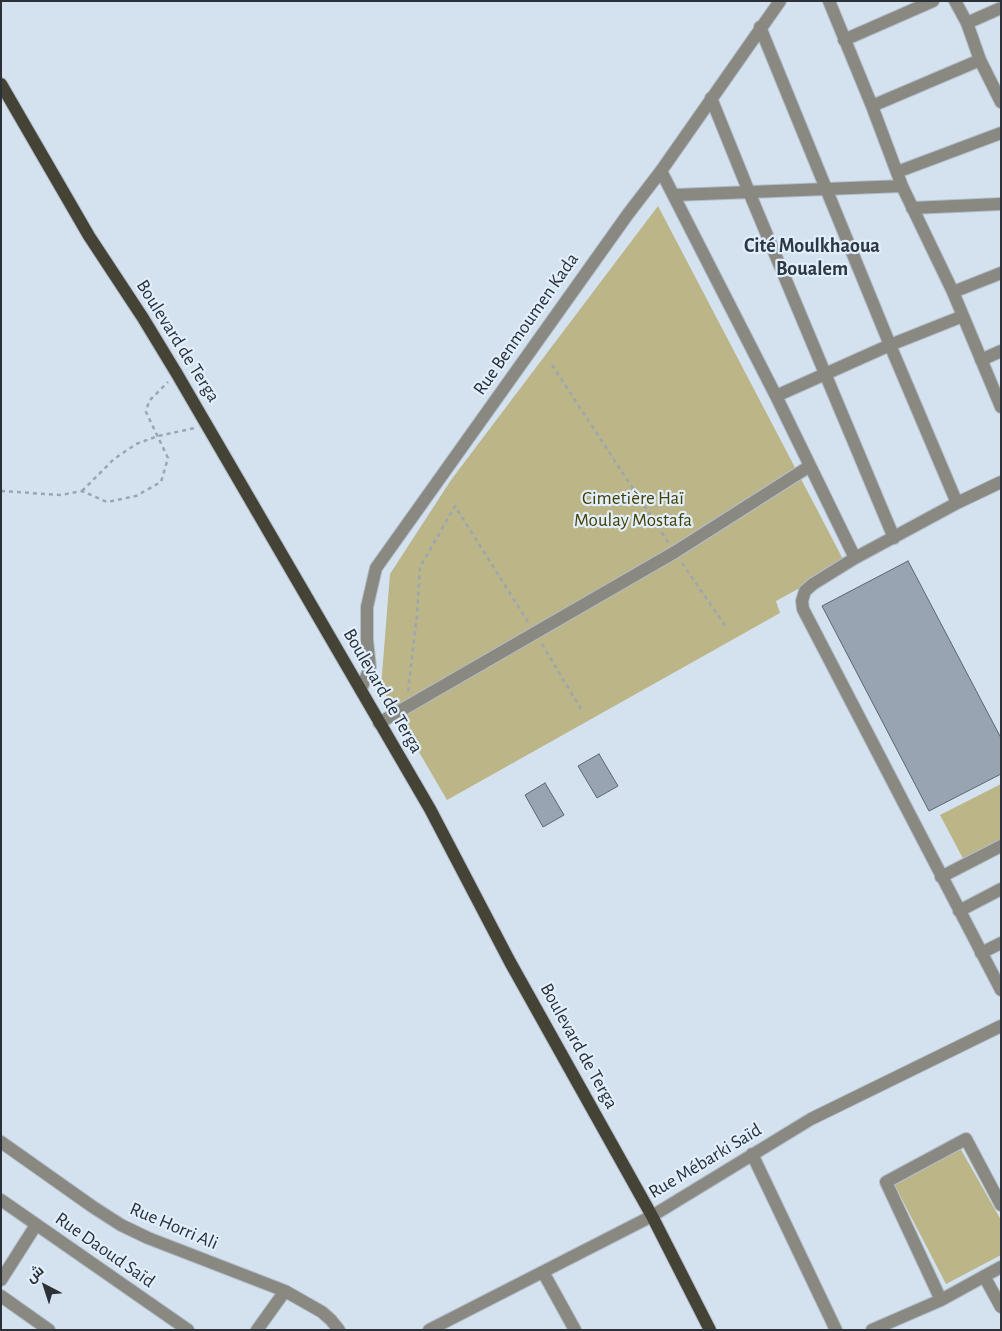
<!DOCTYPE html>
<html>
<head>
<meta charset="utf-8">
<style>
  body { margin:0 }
  #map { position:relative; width:1002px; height:1331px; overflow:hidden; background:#d4e1ef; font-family:"Alegreya Sans",Cairo,sans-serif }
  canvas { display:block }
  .frame { position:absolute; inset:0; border:2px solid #2c3137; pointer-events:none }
  .north { position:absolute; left:20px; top:1261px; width:50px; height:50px; -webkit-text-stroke:4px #e1eefc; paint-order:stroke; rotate:320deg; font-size:14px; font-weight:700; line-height:20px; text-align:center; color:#2c3137 }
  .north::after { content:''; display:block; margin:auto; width:18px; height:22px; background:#2c3137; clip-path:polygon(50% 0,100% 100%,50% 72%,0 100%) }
</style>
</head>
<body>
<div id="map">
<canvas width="1002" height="1331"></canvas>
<div class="frame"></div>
<div class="north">ش</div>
</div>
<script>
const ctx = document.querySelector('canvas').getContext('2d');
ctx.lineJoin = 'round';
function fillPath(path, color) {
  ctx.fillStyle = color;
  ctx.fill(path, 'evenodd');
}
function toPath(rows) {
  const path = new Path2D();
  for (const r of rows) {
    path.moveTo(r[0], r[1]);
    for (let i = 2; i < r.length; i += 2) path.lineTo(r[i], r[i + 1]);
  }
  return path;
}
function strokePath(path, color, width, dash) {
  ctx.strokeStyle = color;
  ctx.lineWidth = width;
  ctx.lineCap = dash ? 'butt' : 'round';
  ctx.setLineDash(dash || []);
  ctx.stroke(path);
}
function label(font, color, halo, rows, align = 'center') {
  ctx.font = font + ' "Alegreya Sans",sans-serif';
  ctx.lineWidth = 4.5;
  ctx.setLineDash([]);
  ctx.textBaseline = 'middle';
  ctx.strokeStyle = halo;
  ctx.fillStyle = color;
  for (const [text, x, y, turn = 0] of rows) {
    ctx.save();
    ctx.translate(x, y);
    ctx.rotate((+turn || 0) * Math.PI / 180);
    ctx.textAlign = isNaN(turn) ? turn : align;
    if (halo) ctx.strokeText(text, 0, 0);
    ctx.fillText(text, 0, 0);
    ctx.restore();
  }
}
fillPath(toPath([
  [658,206,845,563,776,601,780,613,447,800,381,687,390,574,451,480],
  [1001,784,1001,853,969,870,940,815],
  [960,1148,1001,1220,1001,1255,946,1284,894,1184]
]), '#bbb587');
const building = toPath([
  [908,561,1001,738,1001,774,929,811,822,606,908,561],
  [599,754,618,786,597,798,578,766,599,754],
  [545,783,564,815,543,827,525,795,545,783]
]);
fillPath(building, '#98a4b1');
strokePath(building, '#5b6672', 1);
const minor = toPath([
  [829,1,872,106,902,186,953,292,1001,407],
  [955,1,967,23,980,60,1001,102],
  [967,23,1001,8],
  [760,27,890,345,957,503],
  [844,40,933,1],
  [711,98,749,192,894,538],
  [872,106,980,60],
  [661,171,776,396,855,558],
  [897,172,1001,133],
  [675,195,902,186],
  [912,208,1001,204],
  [953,292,1001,273],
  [981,360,1001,351],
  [776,396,890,345,963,316],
  [1001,482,957,503,855,558,813,584,805,591,802,601,803,609,1001,990],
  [361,689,370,668,367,640,367,607,376,568,628,214,661,171,780,1],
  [379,723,675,552,810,466],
  [941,877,1001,846],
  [959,911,1001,889],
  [981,953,1001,943],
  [1,1142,93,1207,121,1225,148,1238,285,1291,322,1312,331,1320,339,1330],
  [752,1154,836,1330],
  [1,1200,188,1330],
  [543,1272,575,1330],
  [984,1276,1001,1307],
  [1,1280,36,1225],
  [1,1296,49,1330],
  [941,1300,886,1182,966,1139,1001,1205],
  [257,1330,285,1291],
  [429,1330,652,1216,811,1119,1001,1026],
  [872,1330,941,1300,1001,1267]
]);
const major = toPath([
  [1,84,89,236,143,318,177,374,430,809,510,962,652,1216,710,1330]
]);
strokePath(minor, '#b2beca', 14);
strokePath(major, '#b2beca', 14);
strokePath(toPath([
  [552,365,668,542],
  [1,491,61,495,82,491,107,502,136,496,161,482,168,458,146,412,149,401,168,382],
  [82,491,114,459,136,444,158,436,195,428],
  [682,563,726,627],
  [542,644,582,711],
  [408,691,417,615,420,567,455,506,528,622]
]), '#9ba6b1', 2.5, [4, 4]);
strokePath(minor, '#898881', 12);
strokePath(major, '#444336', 12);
label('19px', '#2c3137', '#e1eefc', [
  ["Rue Benmoumen Kada",526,324,-55],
  ["Boulevard de Terga",178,341,58],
  ["Boulevard de Terga",383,691,60],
  ["Boulevard de Terga",579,1046,61],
  ["Rue Mébarki Saïd",705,1161,-31],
  ["Rue Horri Ali",174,1226,23],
  ["Rue Daoud Saïd",105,1250,35]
]);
label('19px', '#463e00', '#e1eefc', [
  ["Cimetière Haï",633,498],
  ["Moulay Mostafa",633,520]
]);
label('bold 20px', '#2e3843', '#e1eefc', [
  ["Cité Moulkhaoua",812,246],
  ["Boualem",812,269]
]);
</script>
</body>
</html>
